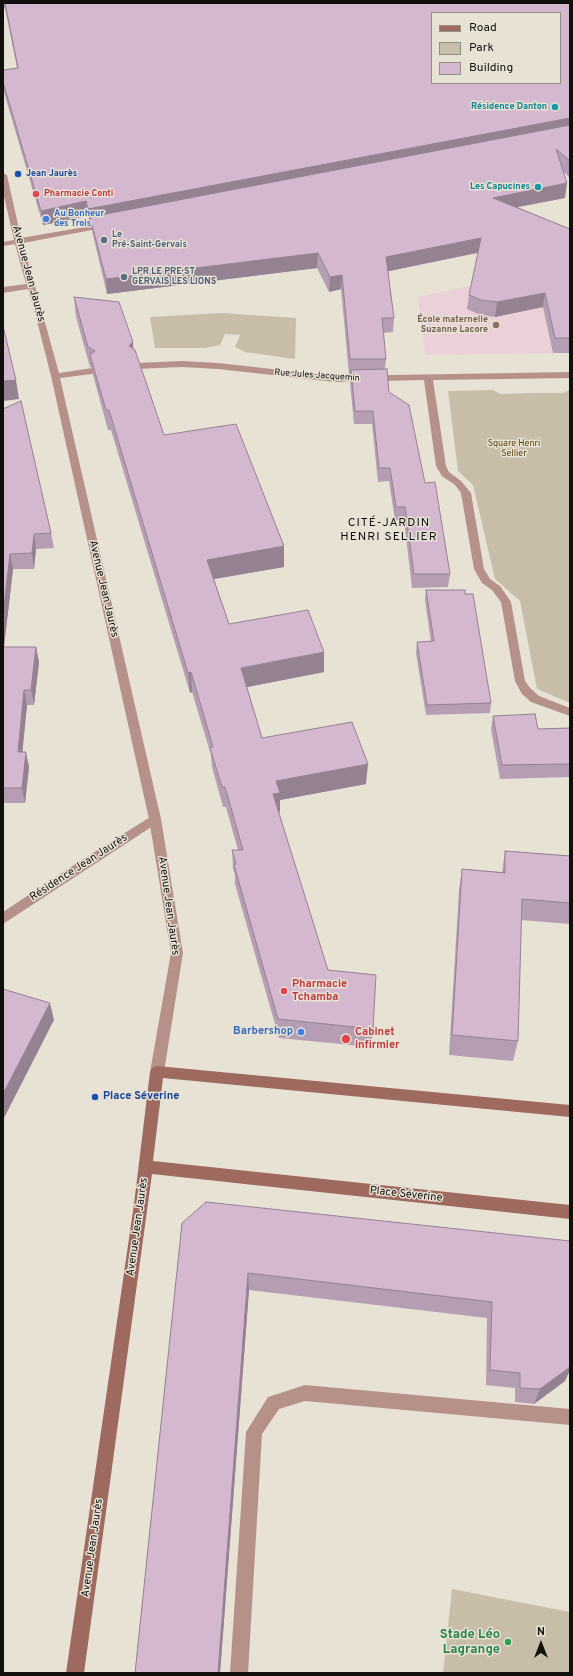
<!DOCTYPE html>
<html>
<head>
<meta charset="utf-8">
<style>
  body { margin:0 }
  #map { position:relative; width:573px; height:1676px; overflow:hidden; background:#e8e2d5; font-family:Overpass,sans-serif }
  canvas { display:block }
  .frame { position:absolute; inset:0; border:4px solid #12100c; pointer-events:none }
  .legend { position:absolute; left:431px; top:12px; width:130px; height:72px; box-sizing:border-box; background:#e8e2d5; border:1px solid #928e85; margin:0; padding:5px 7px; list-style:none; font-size:12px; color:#12100c }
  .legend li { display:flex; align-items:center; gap:8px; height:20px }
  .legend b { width:20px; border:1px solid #928e85 }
  .north { position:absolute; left:521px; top:1624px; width:40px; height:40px; -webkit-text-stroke:3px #e8e2d5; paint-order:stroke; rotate:0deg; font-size:11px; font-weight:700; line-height:16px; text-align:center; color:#12100c }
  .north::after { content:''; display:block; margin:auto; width:14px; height:18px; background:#12100c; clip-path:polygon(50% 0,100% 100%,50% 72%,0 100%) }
</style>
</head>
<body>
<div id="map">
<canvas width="573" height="1676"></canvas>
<div class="frame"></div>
<ul class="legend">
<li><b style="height:5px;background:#9e695f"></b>Road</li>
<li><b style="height:11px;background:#c7bda9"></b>Park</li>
<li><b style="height:11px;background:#d3b8d0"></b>Building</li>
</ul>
<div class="north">N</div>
</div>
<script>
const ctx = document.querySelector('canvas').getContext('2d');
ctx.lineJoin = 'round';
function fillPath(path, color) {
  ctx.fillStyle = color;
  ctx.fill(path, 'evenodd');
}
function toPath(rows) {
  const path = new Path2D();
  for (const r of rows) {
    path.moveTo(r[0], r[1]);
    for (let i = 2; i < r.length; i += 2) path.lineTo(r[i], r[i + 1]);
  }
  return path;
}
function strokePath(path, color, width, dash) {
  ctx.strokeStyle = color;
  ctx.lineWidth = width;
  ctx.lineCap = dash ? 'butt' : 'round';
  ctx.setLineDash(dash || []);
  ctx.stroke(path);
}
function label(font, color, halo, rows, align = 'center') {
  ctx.font = font + ' Overpass,sans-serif';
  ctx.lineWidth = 3;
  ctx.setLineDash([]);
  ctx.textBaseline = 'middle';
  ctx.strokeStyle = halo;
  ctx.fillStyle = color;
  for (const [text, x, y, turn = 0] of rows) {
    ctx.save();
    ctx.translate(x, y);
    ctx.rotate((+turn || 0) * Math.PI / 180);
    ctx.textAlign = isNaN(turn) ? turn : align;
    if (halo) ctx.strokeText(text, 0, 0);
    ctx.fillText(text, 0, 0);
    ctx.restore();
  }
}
fillPath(toPath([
  [570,264,570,353,425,355,418,297]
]), '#ead1d8');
fillPath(toPath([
  [222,313,296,318,295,359,245,352,235,347,240,335,225,334,220,345,205,348,155,348,150,317],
  [493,390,500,394,533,393,563,393,570,390,570,703,537,689,520,601,495,579,473,485,458,471,448,391],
  [452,1589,570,1612,570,1673,443,1673]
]), '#c7bda9');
fillPath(toPath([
  [155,814,159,816,161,819,159,822,3,924,3,912,77,863,155,814]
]), '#b6918a');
fillPath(toPath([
  [16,3,43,3,40,5,3,8,3,4,16,3],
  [3,173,7,175,21,238,108,223,112,225,108,227,23,243,59,373,92,368,96,371,92,374,60,378,161,819,183,953,164,1072,162,1076,157,1078,152,1076,150,1072,171,953,149,819,51,376,35,313,28,289,3,293,3,287,26,284,15,244,3,246,3,242,14,240,3,192,3,173],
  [182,361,218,363,335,376,570,372,570,378,433,380,446,466,449,472,461,481,471,493,484,569,490,579,500,586,511,602,525,681,530,688,539,696,570,708,570,716,531,702,522,694,515,681,501,602,492,590,482,583,474,569,461,493,455,485,442,476,436,466,424,380,335,382,218,369,182,367,136,369,132,366,136,363,182,361],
  [305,1385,570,1409,570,1425,305,1401,279,1409,262,1434,248,1673,230,1673,246,1432,268,1397,305,1385]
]), '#b6918a');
fillPath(toPath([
  [157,1066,570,1105,570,1117,163,1078,153,1161,570,1205,570,1219,152,1174,84,1673,66,1673,134,1204,150,1072,152,1068,157,1066]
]), '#9e695f');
fillPath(toPath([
  [4,3,570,3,570,178,564,172,565,198,517,207,570,229,570,353,553,353,543,307,495,317,480,315,467,309,469,295,478,253,388,271,394,318,393,332,383,333,386,359,385,369,389,392,425,483,450,574,448,587,412,588,404,520,395,520,389,481,378,482,372,424,354,424,350,383,351,374,349,374,341,289,329,292,317,268,107,294,92,231,91,223,90,223,88,216,43,225,3,89,3,70,17,68],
  [74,297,133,349,164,435,284,567,214,579,229,624,324,672,247,687,262,738,366,784,280,800,280,812,278,812,328,970,373,1029,371,1047,279,1038,235,884,235,875,233,869,232,850,238,850,226,807,223,807,212,767,211,755,192,692,190,693,111,430,108,430,93,375,92,368,90,367,76,317],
  [3,409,51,533,54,548,36,549,34,569,13,569,4,647,36,647,39,662,34,705,27,705,22,752,29,767,25,803,3,803],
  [426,590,491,703,490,713,426,715,416,653,417,642,431,642,425,600],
  [493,716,538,729,570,728,570,777,500,779,491,729],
  [505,851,570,856,570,924,521,920,518,1041,513,1061,449,1055,459,890,462,869,502,872],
  [182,1223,570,1241,565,1381,534,1404,515,1402,515,1388,486,1385,487,1318,249,1290,220,1673,135,1673]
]), '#b59eb3');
fillPath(toPath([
  [570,118,570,132,90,217,91,223,90,223,88,209],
  [567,183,565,198,492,212,493,198],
  [86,201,88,216,43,225,41,211],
  [481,238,480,252,385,272,386,257],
  [318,253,317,268,107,294,106,279],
  [342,275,341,289,329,292,330,277],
  [545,293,543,307,495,317,497,302],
  [133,342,134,362,129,346],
  [16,380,19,399,3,401,3,381],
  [34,534,36,549,34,569,32,553],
  [284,546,284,567,208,580,207,560],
  [10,554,13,569,3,655,3,614],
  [36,647,39,662,34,705,31,690],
  [324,652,324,672,242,688,241,668],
  [191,672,192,692,190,693,188,673],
  [24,690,27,705,21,767,18,752],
  [26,752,29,767,25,803,22,788],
  [368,764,366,784,280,800,280,812,273,814,273,794,276,781],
  [50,1003,54,1020,3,1120,3,1094],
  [248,1273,249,1290,220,1673,218,1673],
  [570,1367,570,1370,565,1381,534,1404,540,1389]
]), '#948192');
const building = toPath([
  [5,3,570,3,570,118,88,209,86,201,41,211,3,82,3,70,18,68,5,3],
  [432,13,560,13,560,83,432,83,432,13],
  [570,125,570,161,556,149,567,183,493,198,570,229,570,338,555,338,545,293,497,302,481,300,469,295,481,238,386,257,394,318,382,318,386,359,350,359,342,275,330,277,318,253,106,279,90,217,570,125],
  [74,297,119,302,133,342,129,346,135,350,164,435,236,424,284,546,207,560,229,624,308,610,324,652,241,668,262,738,352,722,368,764,276,781,280,793,273,794,328,970,376,975,373,1029,278,1019,234,865,236,864,232,850,243,850,225,787,222,787,210,748,213,747,209,733,191,672,188,673,109,410,106,410,90,355,95,351,88,347,74,297],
  [3,326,16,380,3,381,3,326],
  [387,369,389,392,409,405,425,483,435,482,450,574,414,574,405,507,396,507,390,468,379,468,373,411,355,411,351,370,387,369],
  [21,401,51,533,34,534,32,553,10,554,3,614,3,409,21,401],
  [426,590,465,590,465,594,473,594,491,703,427,705,417,642,434,641,426,590],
  [3,647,36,647,31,690,24,690,18,752,26,752,22,788,3,788,3,647],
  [535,714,538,729,570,728,570,764,502,765,493,716,535,714],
  [505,851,570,856,570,903,522,899,518,1041,452,1035,462,869,505,873,505,851],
  [3,989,50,1003,3,1094,3,989],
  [206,1202,570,1241,570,1367,540,1389,520,1388,520,1373,490,1370,492,1302,248,1273,218,1673,135,1673,182,1223,206,1202]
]);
fillPath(building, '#d3b8d0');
strokePath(building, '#948192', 1);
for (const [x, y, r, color] of [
  [555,107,4,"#0f9aa8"],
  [18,174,4,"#1a4fb4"],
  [538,187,4,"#0f9aa8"],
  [36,194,4,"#e0444e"],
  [46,219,4,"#3f7fe0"],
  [104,240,4,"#5c6f8a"],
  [124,277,4,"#5c6f8a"],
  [496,325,4,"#8d6e63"],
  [284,991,4,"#e0444e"],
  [301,1032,4,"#3f7fe0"],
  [346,1039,5,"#e0444e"],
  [95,1097,4,"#1a4fb4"],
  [508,1642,4,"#2e9e5b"]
]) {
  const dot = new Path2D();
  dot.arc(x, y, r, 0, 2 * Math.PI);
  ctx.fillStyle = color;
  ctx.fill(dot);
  strokePath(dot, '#e8e2d5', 1.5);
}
label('bold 9px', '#0d838f', '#e8e2d5', [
  ["Résidence Danton",547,107],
  ["Les Capucines",530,187]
], 'right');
label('bold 9px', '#164399', '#e8e2d5', [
  ["Jean Jaurès",26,174]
], 'left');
label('bold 9px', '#be3a42', '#e8e2d5', [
  ["Pharmacie Conti",44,194]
], 'left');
label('bold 9px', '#366cbe', '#e8e2d5', [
  ["Au Bonheur",54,214],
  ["des Trois",54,224]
], 'left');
label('bold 9px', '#4e5e75', '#e8e2d5', [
  ["Le",112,235],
  ["Pré-Saint-Gervais",112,245],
  ["LPR LE PRE ST",132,272],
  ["GERVAIS LES LIONS",132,282]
], 'left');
label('bold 9px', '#785e54', '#e8e2d5', [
  ["École maternelle",488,320],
  ["Suzanne Lacore",488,330]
], 'right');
label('9px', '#12100c', '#e8e2d5', [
  ["Rue Jules Jacquemin",317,376,4]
]);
label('9px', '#59430c', '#e8e2d5', [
  ["Square Henri",514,444],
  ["Sellier",514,454]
]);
label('11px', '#12100c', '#e8e2d5', [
  ["Avenue Jean Jaurès",28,274,75],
  ["Avenue Jean Jaurès",103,589,77],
  ["Résidence Jean Jaurès",79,868,-33],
  ["Avenue Jean Jaurès",168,906,82],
  ["Place Séverine",406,1195,6],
  ["Avenue Jean Jaurès",138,1227,-82],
  ["Avenue Jean Jaurès",93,1548,-82]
]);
label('bold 11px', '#be3a42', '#e8e2d5', [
  ["Pharmacie",292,985],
  ["Tchamba",292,998],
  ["Cabinet",355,1033],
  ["infirmier",355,1046]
], 'left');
label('bold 11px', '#366cbe', '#e8e2d5', [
  ["Barbershop",293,1032]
], 'right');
label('bold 11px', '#164399', '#e8e2d5', [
  ["Place Séverine",103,1097]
], 'left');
ctx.letterSpacing = '1px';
label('12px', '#12100c', '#e8e2d5', [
  ["CITÉ-JARDIN",389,524],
  ["HENRI SELLIER",389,538]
]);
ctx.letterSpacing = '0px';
label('bold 13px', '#27864d', '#e8e2d5', [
  ["Stade Léo",500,1635],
  ["Lagrange",500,1650]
], 'right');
</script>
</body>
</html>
